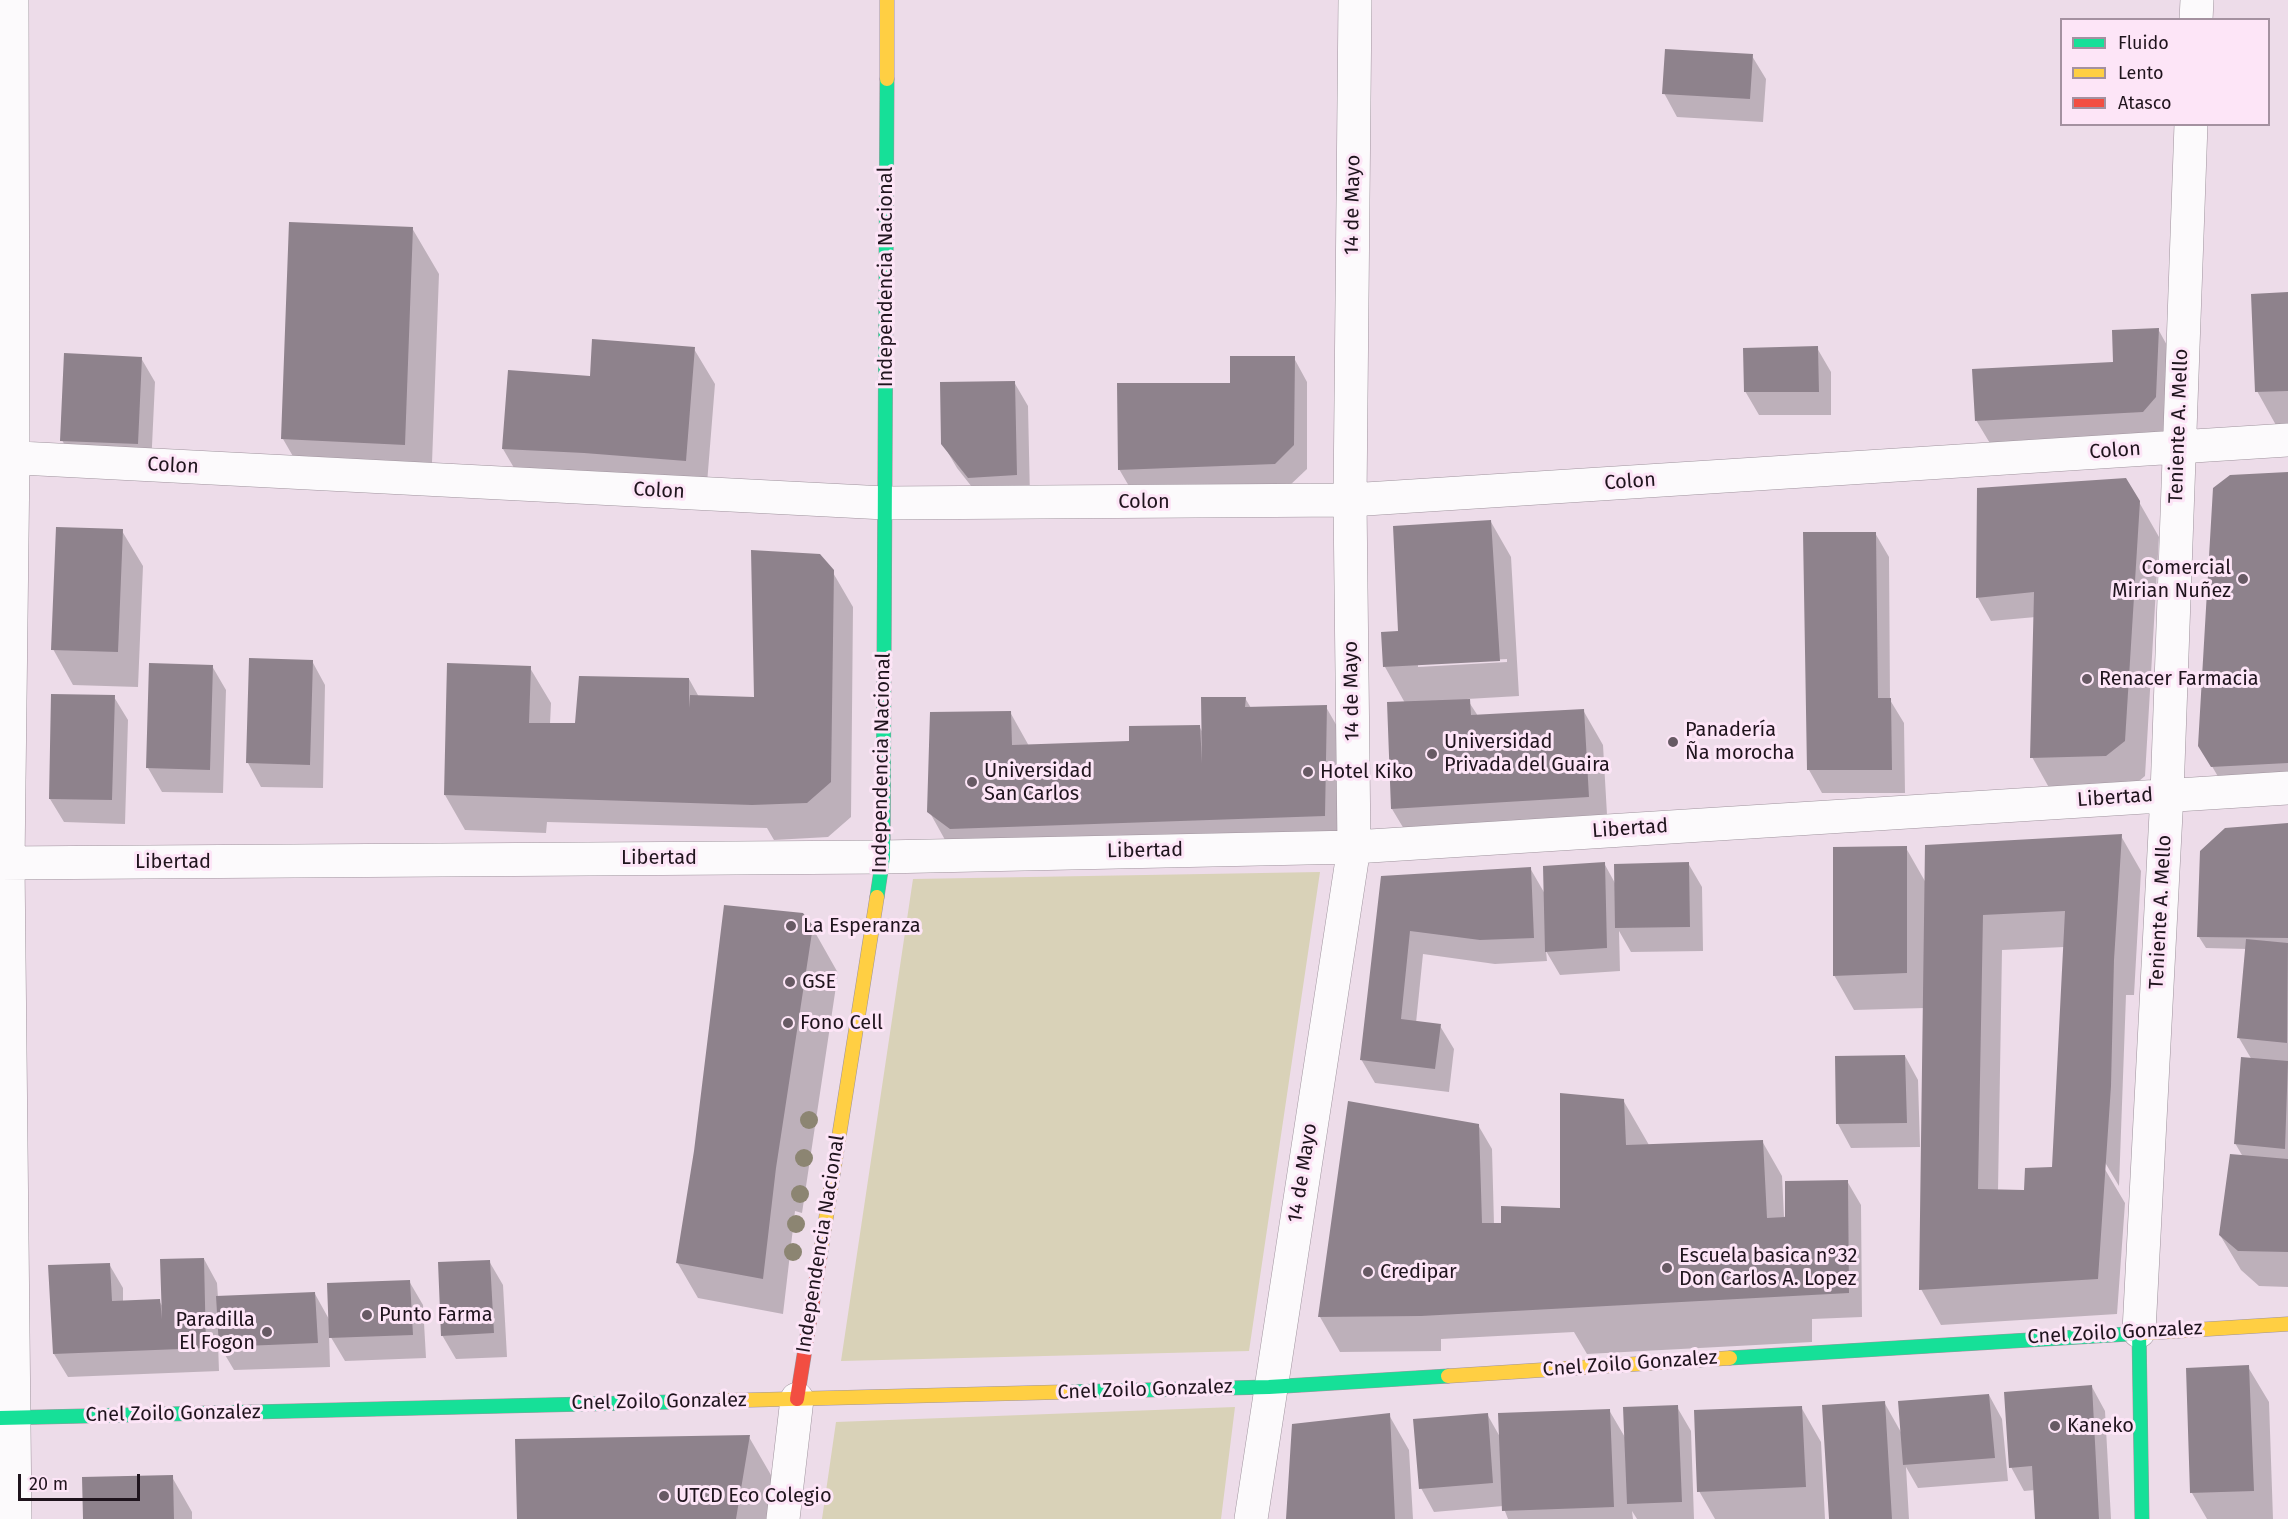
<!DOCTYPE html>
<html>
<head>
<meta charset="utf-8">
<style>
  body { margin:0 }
  #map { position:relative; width:2288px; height:1519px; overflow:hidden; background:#eddce9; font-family:"Fira Sans",sans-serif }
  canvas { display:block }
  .legend { position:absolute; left:2060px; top:18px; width:210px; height:108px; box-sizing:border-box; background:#fde5f7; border:2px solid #a491a0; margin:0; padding:8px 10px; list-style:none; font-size:18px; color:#1f141d }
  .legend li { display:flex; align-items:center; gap:12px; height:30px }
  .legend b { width:30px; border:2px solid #a491a0 }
  .scale { position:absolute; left:18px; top:1474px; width:122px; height:27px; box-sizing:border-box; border:3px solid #1f141d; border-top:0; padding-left:8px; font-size:18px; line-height:21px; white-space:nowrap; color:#1f141d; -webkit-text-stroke:4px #fde5f7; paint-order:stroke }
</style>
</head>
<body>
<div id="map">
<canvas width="2288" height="1519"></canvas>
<ul class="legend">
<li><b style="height:8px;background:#16e098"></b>Fluido</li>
<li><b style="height:8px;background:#ffcf43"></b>Lento</li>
<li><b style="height:8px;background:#f24e42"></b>Atasco</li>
</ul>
<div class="scale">20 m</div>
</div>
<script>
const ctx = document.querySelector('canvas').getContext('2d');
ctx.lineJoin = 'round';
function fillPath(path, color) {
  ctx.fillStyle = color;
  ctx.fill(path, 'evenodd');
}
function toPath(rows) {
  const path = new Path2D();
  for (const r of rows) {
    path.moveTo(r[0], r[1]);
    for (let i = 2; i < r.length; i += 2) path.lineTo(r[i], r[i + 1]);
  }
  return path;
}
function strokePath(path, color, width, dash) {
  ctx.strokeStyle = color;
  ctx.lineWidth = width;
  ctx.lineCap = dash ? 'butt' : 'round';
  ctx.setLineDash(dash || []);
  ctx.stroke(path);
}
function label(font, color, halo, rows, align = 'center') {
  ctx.font = font + ' "Fira Sans",sans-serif';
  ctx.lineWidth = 6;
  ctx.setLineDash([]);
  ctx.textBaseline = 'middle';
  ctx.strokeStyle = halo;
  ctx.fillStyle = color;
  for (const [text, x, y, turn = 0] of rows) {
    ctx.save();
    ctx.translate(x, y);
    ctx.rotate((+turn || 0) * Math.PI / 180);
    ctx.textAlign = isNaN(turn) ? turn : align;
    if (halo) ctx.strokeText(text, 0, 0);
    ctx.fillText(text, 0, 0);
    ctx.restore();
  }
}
fillPath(toPath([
  [1320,872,1249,1351,841,1361,913,879],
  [1235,1407,1221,1519,822,1519,836,1422]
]), '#d9d2b8');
fillPath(toPath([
  [1752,56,1766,79,1763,122,1677,117,1664,93],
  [412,228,439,274,431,490,309,484,283,439],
  [2288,294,2288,426,2277,427,2257,391],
  [2158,329,2178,365,2175,433,1997,455,1976,420,2115,363],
  [1817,348,1831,372,1831,415,1759,415,1745,391],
  [694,349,715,384,706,496,517,473,503,449,591,378],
  [141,358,155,382,151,467,75,464,62,440],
  [1294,358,1307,382,1307,469,1288,487,1133,493,1119,469,1232,385],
  [1014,382,1028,406,1030,498,983,501,957,468,943,444],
  [2288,473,2288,787,2226,790,2200,746],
  [2139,502,2159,537,2145,776,2127,791,2052,793,2032,757,2036,617,1991,621,1978,598],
  [1491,522,1511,557,1519,696,1467,699,1478,716,1583,710,1603,745,1608,832,1413,844,1392,809,1405,703,1385,667,1383,634,1400,633],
  [1507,659,1507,662,1418,667,1418,664],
  [122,531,143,566,138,687,73,685,53,649],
  [1875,533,1889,557,1890,700,1904,723,1905,793,1822,793,1809,770],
  [832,571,853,607,851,817,828,837,774,840,767,828,547,822,546,833,465,830,445,795,530,668,551,703,550,724,577,724,689,679,699,697,756,699],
  [312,661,325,685,323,788,261,787,248,763],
  [212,666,226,690,223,793,162,792,148,768],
  [114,697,128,720,125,824,64,822,50,799],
  [1245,698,1251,708,1326,707,1346,742,1345,851,949,847,929,811,1010,712,1029,746,1127,743,1199,726,1203,733],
  [2288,825,2288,1287,2259,1286,2241,1270,2220,1235,2243,1157,2235,1143,2252,1060,2239,1038,2247,949,2206,948,2199,937],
  [2121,836,2141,871,2134,995,2126,995,2119,1186,2103,1159,2100,1161,2125,1203,2117,1314,1941,1325,1921,1289,1925,1008,1854,1010,1834,975,1906,848,1926,883],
  [2064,947,2055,1169,2025,1192,1998,1191,2002,950],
  [1604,863,1616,885,1688,863,1702,887,1703,951,1631,952,1619,931,1620,971,1560,975,1546,951,1547,961,1495,964,1423,954,1416,1023,1440,1026,1454,1049,1449,1092,1375,1083,1361,1059,1383,877,1530,868,1545,894],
  [812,927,838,973,802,1213,795,1211,783,1314,698,1298,677,1262],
  [1905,1056,1918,1080,1920,1147,1851,1148,1838,1124],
  [1623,1100,1649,1145,1762,1141,1782,1176,1784,1217,1847,1181,1861,1205,1862,1317,1812,1319,1812,1342,1587,1354,1574,1332,1441,1339,1441,1351,1340,1352,1320,1317,1478,1125,1492,1149,1494,1225,1561,1210],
  [204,1259,217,1283,218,1298,315,1294,330,1321,409,1281,423,1305,426,1358,345,1361,329,1334,330,1367,234,1370,218,1343,219,1371,68,1377,54,1354,109,1264,123,1288,123,1302,159,1301,163,1307],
  [489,1261,503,1285,507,1357,456,1359,442,1335],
  [2248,1367,2269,1402,2273,1519,2207,1519,2192,1493],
  [2092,1387,2105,1411,2111,1519,2036,1519,2035,1490,2024,1491,2011,1467],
  [1989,1395,2002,1419,2008,1481,1918,1488,1906,1467,1909,1519,1830,1519,1884,1402,1902,1434],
  [1677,1407,1691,1431,1694,1519,1637,1519,1632,1511,1633,1519,1508,1519,1503,1506,1434,1512,1421,1488,1487,1414,1500,1437,1609,1410,1626,1439],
  [1801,1407,1821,1442,1825,1519,1715,1519,1699,1491],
  [1389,1415,1409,1450,1413,1519,1287,1519],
  [749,1437,775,1482,769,1519,519,1519],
  [172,1477,192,1512,192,1519,84,1519]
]), '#0003');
fillPath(toPath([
  [1665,49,1753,54,1750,99,1662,94],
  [289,222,413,227,405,445,281,439],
  [2288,292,2288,391,2255,392,2251,294],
  [2159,328,2156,397,2143,412,1975,421,1972,369,2113,362,2112,330],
  [592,339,695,347,686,461,584,453,502,449,508,370,590,376],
  [1818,346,1819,392,1744,392,1743,348],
  [64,353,142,357,138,444,60,441],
  [1230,356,1295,356,1294,445,1275,464,1118,470,1117,383,1230,383],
  [1015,381,1017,475,968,478,941,444,940,382],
  [2288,472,2288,763,2211,767,2198,746,2213,488,2230,475],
  [2126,478,2140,501,2125,741,2106,756,2030,758,2034,592,1976,598,1977,488],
  [1491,520,1500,661,1383,667,1381,632,1398,631,1393,526],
  [56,527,123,529,118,652,51,650],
  [1803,532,1876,532,1878,698,1891,698,1892,770,1807,770],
  [751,550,820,554,834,570,831,782,807,803,752,805,444,795,447,663,531,666,529,723,575,723,579,676,689,678,689,708,690,695,754,697],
  [249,658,313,660,310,765,246,763],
  [149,663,213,665,210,770,146,768],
  [51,694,115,695,112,800,49,799],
  [1201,697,1246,697,1245,707,1327,705,1325,816,950,829,927,812,930,712,1011,711,1012,745,1129,741,1129,726,1200,725,1202,763],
  [1470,699,1471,715,1584,709,1589,797,1391,809,1387,702],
  [2288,823,2288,938,2197,937,2200,851,2225,828],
  [2122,834,2114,960,2111,1086,2098,1279,1919,1290,1925,845],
  [2065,911,2052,1167,2025,1168,2024,1190,1978,1189,1983,915],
  [1907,846,1907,973,1833,976,1833,847],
  [1605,862,1607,948,1545,952,1543,866],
  [1689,862,1690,927,1615,928,1614,864],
  [1531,867,1534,938,1480,940,1410,931,1401,1019,1441,1024,1435,1069,1360,1060,1381,876],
  [724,905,803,913,813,926,776,1168,763,1279,676,1263,694,1151],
  [2246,939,2288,943,2287,1043,2237,1038],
  [1905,1055,1907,1123,1836,1124,1835,1056],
  [2241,1057,2288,1061,2285,1149,2234,1144],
  [1560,1093,1624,1099,1626,1145,1763,1140,1767,1218,1785,1217,1785,1181,1848,1180,1849,1293,1421,1316,1318,1317,1348,1101,1479,1124,1482,1223,1501,1223,1501,1206,1560,1208],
  [2230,1154,2288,1159,2288,1252,2238,1251,2219,1235],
  [204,1258,206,1348,53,1354,48,1265,110,1263,112,1301,160,1299,162,1319,160,1259],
  [490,1260,494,1333,441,1336,438,1262],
  [410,1280,413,1335,329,1338,327,1283],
  [315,1292,318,1343,219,1347,216,1296],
  [2249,1365,2254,1491,2190,1493,2186,1368],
  [2092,1385,2099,1519,2035,1519,2032,1466,2009,1468,2004,1392],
  [1989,1394,1995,1458,1903,1465,1898,1401],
  [1885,1401,1892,1519,1829,1519,1822,1405],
  [1678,1405,1682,1502,1627,1504,1623,1407],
  [1802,1406,1806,1487,1697,1492,1694,1410],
  [1610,1409,1614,1507,1502,1511,1498,1413],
  [1390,1413,1395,1519,1286,1519,1292,1424],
  [1488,1413,1493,1483,1419,1489,1413,1419],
  [750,1435,736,1519,517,1519,515,1439],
  [173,1475,174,1519,83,1519,82,1477]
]), '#8e828c');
const street = toPath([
  [12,0,13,458,8,863,15,1519],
  [2196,20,2197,0],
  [0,457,885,503,1350,500,2288,440],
  [0,863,883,857,1354,847,2288,788],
  [2139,1331,2167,794,2191,124],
  [783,1519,797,1399],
  [1251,1519,1354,847,1350,500,1355,0]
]);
const fast = toPath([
  [877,897,883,857,887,79],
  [2139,1331,2142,1519],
  [1730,1358,2145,1333],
  [1064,1392,1269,1387,1448,1376],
  [0,1418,671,1402]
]);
const slow = toPath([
  [887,79,887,0],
  [820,1256,877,897],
  [2145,1333,2288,1324],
  [1448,1376,1730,1358],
  [671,1402,1064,1392]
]);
const jam = toPath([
  [797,1399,820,1256]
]);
strokePath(street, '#9f939d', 34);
strokePath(fast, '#9f939d', 15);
strokePath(slow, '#9f939d', 15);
strokePath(jam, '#9f939d', 15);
strokePath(street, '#fcfafc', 33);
strokePath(fast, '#16e098', 14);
strokePath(slow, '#ffcf43', 14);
strokePath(jam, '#f24e42', 14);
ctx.fillStyle = '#8c8572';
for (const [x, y] of [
  [809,1120],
  [804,1158],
  [800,1194],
  [796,1224],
  [793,1252]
]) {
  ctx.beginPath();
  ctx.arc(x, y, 9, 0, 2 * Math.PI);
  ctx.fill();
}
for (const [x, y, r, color] of [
  [2243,579,6,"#675a64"],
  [2087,679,6,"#675a64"],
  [1673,742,6,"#675a64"],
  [1432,754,6,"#675a64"],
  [1308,772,6,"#675a64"],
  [972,782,6,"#675a64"],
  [791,926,6,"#675a64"],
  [790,982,6,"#675a64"],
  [788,1023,6,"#675a64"],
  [1667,1268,6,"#675a64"],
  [1368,1272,6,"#675a64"],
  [367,1315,6,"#675a64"],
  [267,1332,6,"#675a64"],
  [2055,1426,6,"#675a64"],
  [664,1496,6,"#675a64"]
]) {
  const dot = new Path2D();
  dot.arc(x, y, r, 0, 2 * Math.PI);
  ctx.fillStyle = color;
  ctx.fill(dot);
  strokePath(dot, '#fde5f7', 2);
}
label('20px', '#1f141d', '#fde5f7', [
  ["14 de Mayo",1353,205,-89],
  ["Independencia Nacional",886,277,-90],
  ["Teniente A. Mello",2179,426,-88],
  ["Colon",2115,451,-4],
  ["Colon",173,466,3],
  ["Colon",1630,482,-4],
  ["Colon",659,491,3],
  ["Colon",1144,502],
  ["14 de Mayo",1352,691,-91],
  ["Independencia Nacional",882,763,-89],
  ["Libertad",2115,798,-4],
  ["Libertad",1630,829,-4],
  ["Libertad",1145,851,-1],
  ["Libertad",659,858],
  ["Libertad",173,862],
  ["Teniente A. Mello",2161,912,-87],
  ["14 de Mayo",1303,1173,-81],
  ["Independencia Nacional",821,1244,-81],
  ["Cnel Zoilo Gonzalez",2115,1333,-3],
  ["Cnel Zoilo Gonzalez",1630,1364,-4],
  ["Cnel Zoilo Gonzalez",1145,1390,-2],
  ["Cnel Zoilo Gonzalez",659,1402,-1],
  ["Cnel Zoilo Gonzalez",173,1414,-1]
]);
label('20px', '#1f141d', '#fde5f7', [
  ["Comercial",2231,568,"right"],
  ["Mirian Nuñez",2231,591,"right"],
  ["Renacer Farmacia",2099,679],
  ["Panadería",1685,730],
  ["Ña morocha",1685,753],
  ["Universidad",1444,742],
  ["Privada del Guaira",1444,765],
  ["Universidad",984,771],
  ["San Carlos",984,794],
  ["Hotel Kiko",1320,772],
  ["La Esperanza",803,926],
  ["GSE",802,982],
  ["Fono Cell",800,1023],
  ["Escuela basica n°32",1679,1256],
  ["Don Carlos A. Lopez",1679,1279],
  ["Credipar",1380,1272],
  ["Punto Farma",379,1315],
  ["Paradilla",255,1320,"right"],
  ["El Fogon",255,1343,"right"],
  ["Kaneko",2067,1426],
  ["UTCD Eco Colegio",676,1496]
], 'left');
</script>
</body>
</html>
